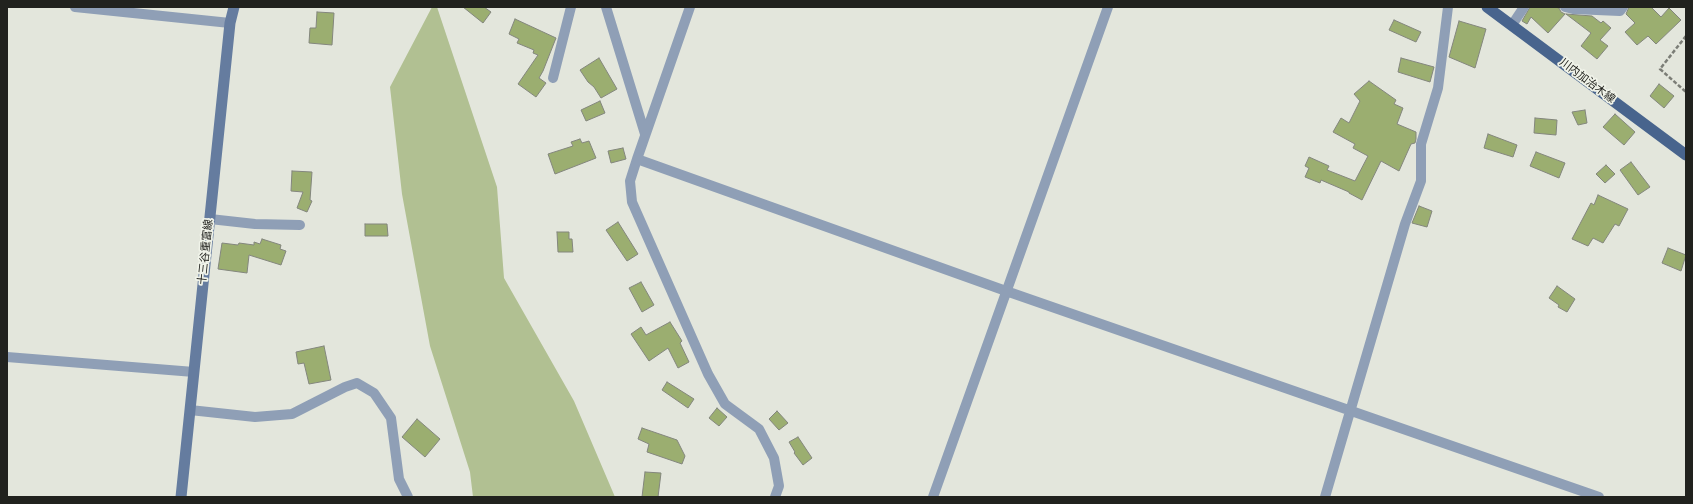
<!DOCTYPE html>
<html>
<head>
<meta charset="utf-8">
<style>
  body { margin:0 }
  #map { position:relative; width:1693px; height:504px; overflow:hidden; background:#e3e6dc; font-family:"Source Serif 4",serif }
  canvas { display:block }
  .frame { position:absolute; inset:0; border:8px solid #21221e; pointer-events:none }
</style>
</head>
<body>
<div id="map">
<canvas width="1693" height="504"></canvas>
<div class="frame"></div>
</div>
<script>
const ctx = document.querySelector('canvas').getContext('2d');
ctx.lineJoin = 'round';
function fillPath(path, color) {
  ctx.fillStyle = color;
  ctx.fill(path, 'evenodd');
}
function toPath(rows) {
  const path = new Path2D();
  for (const r of rows) {
    path.moveTo(r[0], r[1]);
    for (let i = 2; i < r.length; i += 2) path.lineTo(r[i], r[i + 1]);
  }
  return path;
}
function strokePath(path, color, width, dash) {
  ctx.strokeStyle = color;
  ctx.lineWidth = width;
  ctx.lineCap = dash ? 'butt' : 'round';
  ctx.setLineDash(dash || []);
  ctx.stroke(path);
}
function label(font, color, halo, rows, align = 'center') {
  ctx.font = font + ' "Source Serif 4","Noto Sans JP",serif';
  ctx.lineWidth = 3.5;
  ctx.setLineDash([]);
  ctx.textBaseline = 'middle';
  ctx.strokeStyle = halo;
  ctx.fillStyle = color;
  for (const [text, x, y, turn = 0] of rows) {
    ctx.save();
    ctx.translate(x, y);
    ctx.rotate((+turn || 0) * Math.PI / 180);
    ctx.textAlign = isNaN(turn) ? turn : align;
    if (halo) ctx.strokeText(text, 0, 0);
    ctx.fillText(text, 0, 0);
    ctx.restore();
  }
}
fillPath(toPath([
  [432,7,437,7,497,187,504,278,574,401,615,497,473,497,470,472,430,346,402,194,390,87]
]), '#b1c092');
const building = toPath([
  [463,7,484,7,491,12,483,23,463,7],
  [1530,7,1555,7,1559,8,1561,12,1565,14,1548,33,1531,17,1527,24,1522,21,1530,7],
  [1629,7,1651,7,1661,17,1669,8,1681,20,1656,44,1648,36,1637,45,1625,32,1635,23,1626,14,1629,7],
  [317,12,334,13,332,45,309,43,310,28,316,28,317,12],
  [1566,14,1592,16,1601,23,1603,21,1611,28,1600,40,1608,46,1597,59,1581,46,1591,33,1566,14],
  [515,19,556,38,543,71,539,78,546,83,536,97,518,84,538,55,533,53,534,50,517,43,519,39,509,34,515,19],
  [1394,20,1421,32,1416,42,1389,30,1394,20],
  [1459,21,1486,29,1475,68,1449,57,1459,21],
  [599,58,617,89,601,98,594,87,588,82,580,70,599,58],
  [1401,58,1434,67,1430,82,1398,72,1401,58],
  [1369,81,1396,100,1394,104,1403,108,1397,124,1416,132,1416,139,1415,143,1411,144,1399,171,1381,161,1362,200,1349,193,1349,192,1321,180,1320,183,1305,177,1309,168,1305,166,1309,157,1329,166,1327,170,1355,181,1368,156,1353,148,1355,144,1333,132,1341,118,1349,123,1360,101,1354,94,1369,81],
  [1659,84,1674,96,1664,108,1650,96,1659,84],
  [600,101,605,113,586,121,581,110,600,101],
  [1585,110,1587,123,1578,125,1572,112,1585,110],
  [1615,114,1635,132,1624,145,1603,127,1615,114],
  [1535,118,1557,120,1556,135,1534,133,1535,118],
  [1488,134,1517,145,1513,157,1484,148,1488,134],
  [580,139,582,143,589,141,596,158,555,174,548,154,573,146,571,142,580,139],
  [623,148,626,159,611,163,608,151,623,148],
  [1536,152,1565,163,1559,178,1530,166,1536,152],
  [1631,162,1650,187,1638,195,1620,170,1631,162],
  [1606,165,1615,174,1605,183,1596,174,1606,165],
  [292,171,312,172,310,200,312,201,307,212,297,208,303,192,291,191,292,171],
  [1598,195,1628,209,1619,226,1615,224,1603,243,1593,238,1588,246,1572,239,1591,203,1594,205,1598,195],
  [1419,206,1432,211,1427,227,1412,223,1419,206],
  [618,222,638,254,627,261,606,230,618,222],
  [365,224,387,224,388,236,365,236,365,224],
  [557,232,569,232,569,239,572,239,573,252,558,252,557,232],
  [262,239,281,245,280,249,286,251,281,265,249,255,247,273,218,269,222,243,238,245,239,243,254,245,254,242,260,244,262,239],
  [1668,248,1686,255,1681,271,1662,263,1668,248],
  [641,282,654,305,642,312,629,288,641,282],
  [1557,286,1575,299,1567,312,1558,307,1559,305,1549,298,1557,286],
  [670,322,682,341,680,343,689,362,678,368,668,348,649,361,631,334,641,327,646,335,670,322],
  [324,346,331,380,309,384,304,363,298,364,296,352,324,346],
  [667,382,694,399,688,408,662,390,667,382],
  [717,408,727,417,719,426,709,418,717,408],
  [777,411,788,423,779,430,769,419,777,411],
  [417,419,440,439,425,457,402,437,417,419],
  [642,428,677,440,685,456,682,464,647,452,649,444,638,439,642,428],
  [798,437,812,458,803,465,794,453,795,452,789,442,798,437],
  [645,472,661,473,658,497,642,497,645,472]
]);
fillPath(building, '#9bae70');
strokePath(building, '#83867d', 1);
strokePath(toPath([
  [1686,36,1660,69,1686,92]
]), '#7b7d76', 2.5, [4, 2]);
strokePath(toPath([
  [75,7,230,23],
  [606,7,645,134],
  [690,7,637,159,630,181,632,202,708,374,725,404,759,429,774,458,779,486,775,497],
  [1565,7,1573,9,1620,11,1623,7],
  [1512,25,1524,7],
  [553,78,571,7],
  [637,159,1006,291,1599,497],
  [210,219,255,224,300,225],
  [7,357,194,372],
  [190,410,255,417,292,414,345,387,357,383,374,393,391,418,399,479,408,497],
  [933,497,1108,7],
  [1325,497,1405,224,1421,181,1421,144,1438,88,1448,7]
]), '#8f9fb6', 10);
strokePath(toPath([
  [181,497,230,23,234,7]
]), '#657c9f', 11);
strokePath(toPath([
  [1487,7,1686,155]
]), '#48648d', 11);
label('11px', '#21221e', '#f0f3e9', [
  ["川内加治木線",1587,81,37],
  ["十三谷重富線",206,252,-84]
]);
</script>
</body>
</html>
